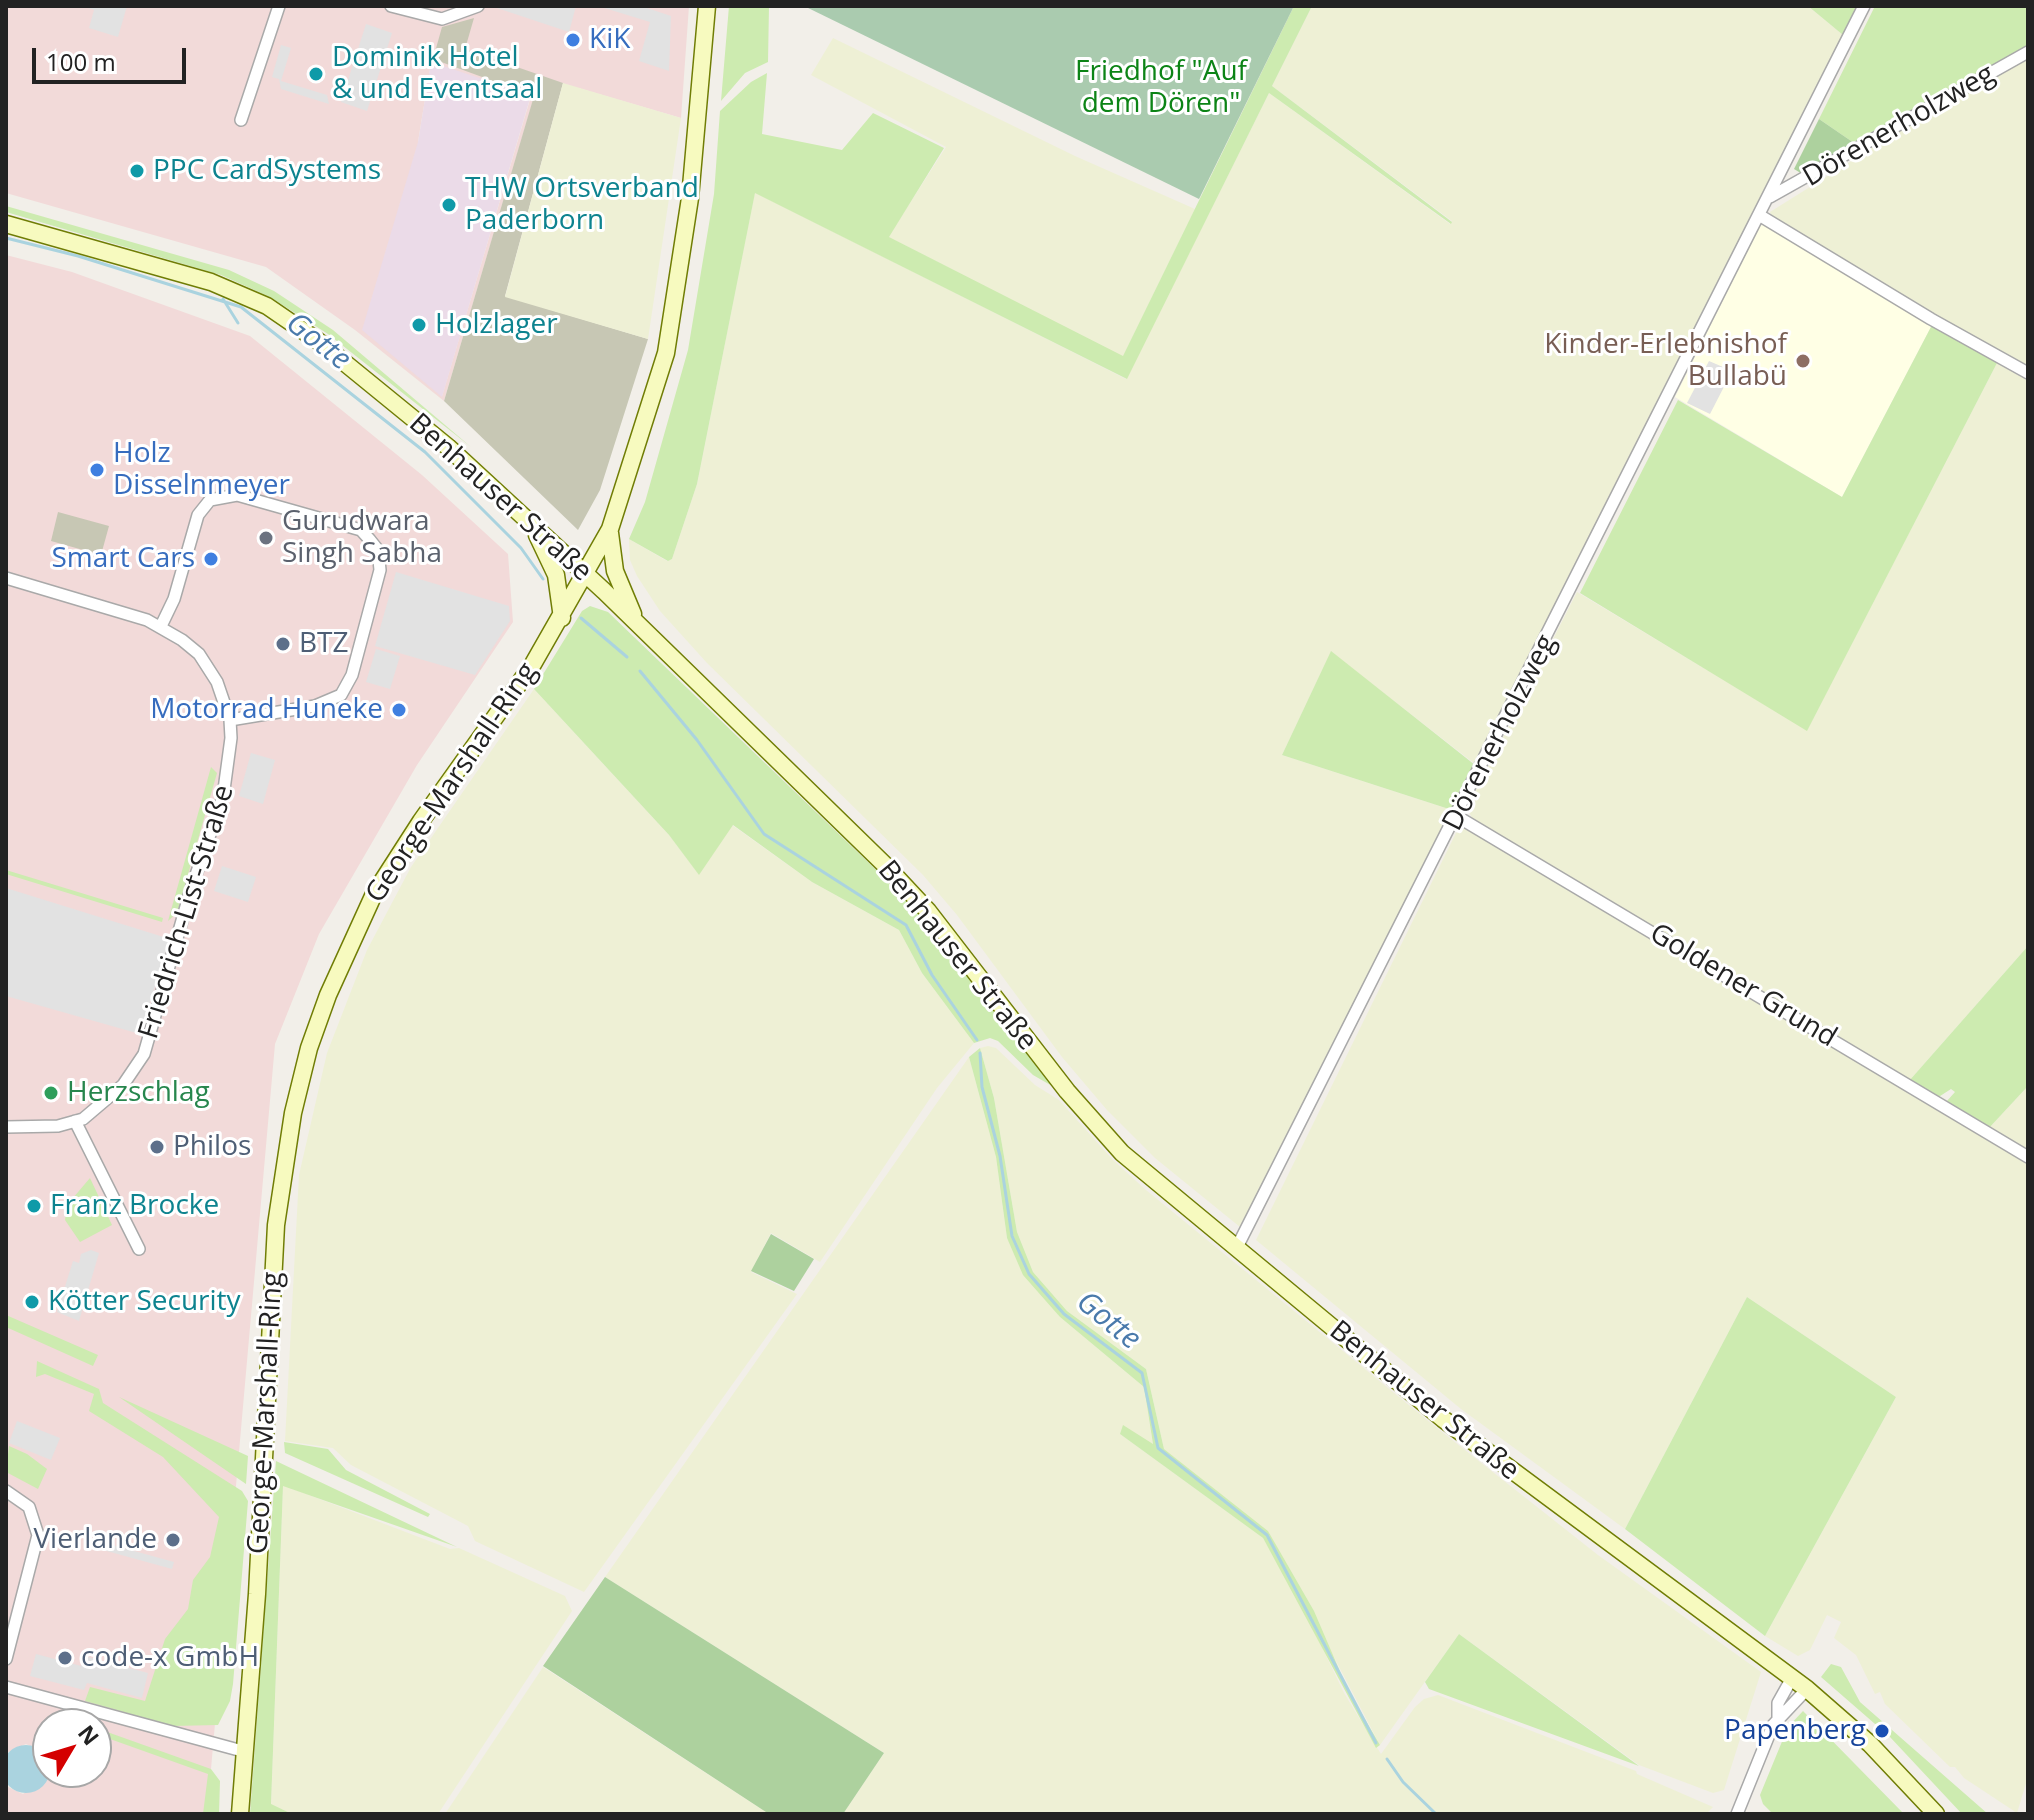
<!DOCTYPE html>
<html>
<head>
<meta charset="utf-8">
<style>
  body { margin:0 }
  #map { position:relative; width:2034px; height:1820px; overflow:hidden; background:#f2efe9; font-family:"Open Sans",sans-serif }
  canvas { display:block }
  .frame { position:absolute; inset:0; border:8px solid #222; pointer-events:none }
  .north { position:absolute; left:32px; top:1708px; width:80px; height:80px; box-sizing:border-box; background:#fff; border:2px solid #a7a7a7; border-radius:50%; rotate:52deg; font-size:22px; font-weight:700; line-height:32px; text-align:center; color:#222 }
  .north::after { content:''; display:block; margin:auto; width:28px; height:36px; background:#d40000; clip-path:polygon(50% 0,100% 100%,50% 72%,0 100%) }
  .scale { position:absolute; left:32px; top:48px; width:154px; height:36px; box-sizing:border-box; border:4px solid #222; border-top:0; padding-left:10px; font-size:24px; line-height:28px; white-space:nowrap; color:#222; -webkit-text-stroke:6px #fff; paint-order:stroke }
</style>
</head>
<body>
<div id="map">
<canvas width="2034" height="1820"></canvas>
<div class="frame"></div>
<div class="north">N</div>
<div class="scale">100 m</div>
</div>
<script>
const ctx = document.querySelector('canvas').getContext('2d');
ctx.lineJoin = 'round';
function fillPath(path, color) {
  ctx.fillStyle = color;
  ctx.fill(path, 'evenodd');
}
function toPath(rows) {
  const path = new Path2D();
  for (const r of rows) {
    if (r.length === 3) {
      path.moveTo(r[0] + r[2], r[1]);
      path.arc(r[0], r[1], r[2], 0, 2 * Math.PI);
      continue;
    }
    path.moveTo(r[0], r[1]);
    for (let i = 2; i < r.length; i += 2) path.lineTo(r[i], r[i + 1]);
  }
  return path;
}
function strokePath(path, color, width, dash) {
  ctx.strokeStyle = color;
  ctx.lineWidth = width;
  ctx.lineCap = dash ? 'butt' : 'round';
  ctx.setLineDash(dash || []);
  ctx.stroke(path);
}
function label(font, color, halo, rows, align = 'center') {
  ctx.font = font + ' "Open Sans",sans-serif';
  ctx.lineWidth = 6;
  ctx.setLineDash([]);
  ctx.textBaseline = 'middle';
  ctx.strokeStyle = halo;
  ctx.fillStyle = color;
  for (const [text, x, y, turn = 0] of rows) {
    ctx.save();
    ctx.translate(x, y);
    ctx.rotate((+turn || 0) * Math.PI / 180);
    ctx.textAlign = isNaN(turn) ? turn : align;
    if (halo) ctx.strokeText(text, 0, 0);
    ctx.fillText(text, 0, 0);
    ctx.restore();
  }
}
fillPath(toPath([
  [6,6,689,6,681,118,540,77,444,401,355,330,266,267,6,193],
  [431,63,531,96,442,396,418,142],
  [6,255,72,272,250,336,422,475,508,554,513,622,417,765,319,934,275,1044,207,1814,6,1814,6,1786,23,1794,49,1772,96,1772,96,1724,48,1724,48,1761,43,1752,26,1744,6,1753]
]), '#f2dad9');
fillPath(toPath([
  [431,62,531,95,442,397,362,330,418,142]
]), '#ebdbe8');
fillPath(toPath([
  [1767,223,1932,325,1842,497,1675,397,1760,226]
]), '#ffffe5');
fillPath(toPath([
  [474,18,465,49,563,83,505,296,648,339,600,490,578,530,444,401,534,96,433,59,442,27],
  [58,512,109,526,101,555,51,541]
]), '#c7c7b4');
fillPath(toPath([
  [1312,6,1808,6,1843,35,1475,764,1331,652,1282,755,1452,810,1240,1227,1155,1158,1107,1110,1062,1057,957,915,923,875,707,663,660,611,637,576,630,560,629,539,667,561,672,559,697,484,755,192,1126,379,1269,93,1450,224,1452,221,1272,86],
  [833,38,1075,156,1195,209,1123,357,888,237,946,147,811,75],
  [2028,57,2028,372,1772,218,1770,212,1920,118],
  [563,83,681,118,648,339,505,297],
  [1997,363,2028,381,2028,946,1909,1081,1472,818,1467,808,1577,592,1807,730],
  [534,689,669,835,699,874,732,825,812,882,899,930,922,973,974,1043,937,1088,820,1262,771,1233,751,1272,797,1294,584,1592,475,1541,468,1526,351,1465,333,1448,285,1441,299,1175,327,1053,367,950,411,867],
  [1463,829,1470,829,2028,1162,2028,1777,2017,1813,1964,1778,1955,1767,1950,1767,1885,1704,1880,1692,1875,1694,1856,1655,1834,1638,1841,1622,1827,1615,1810,1650,1798,1656,1765,1636,1896,1397,1747,1297,1625,1529,1461,1409,1256,1240,1456,833],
  [988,1046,996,1048,1035,1085,1059,1100,1113,1160,1146,1190,1437,1428,1598,1555,1761,1672,1724,1790,1713,1793,1639,1765,1459,1634,1380,1745,1268,1531,1164,1449,1146,1369,1067,1311,1033,1272,1017,1232,994,1098,980,1048],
  [969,1057,996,1157,1007,1238,1060,1317,1144,1387,1153,1445,1120,1434,1263,1538,1306,1614,1344,1693,1381,1754,1415,1707,1424,1699,1438,1695,1636,1771,1637,1774,1713,1807,1706,1814,843,1814,884,1753,605,1577],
  [2028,1086,2028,1152,1989,1128],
  [283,1485,450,1549,459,1548,565,1596,572,1611,438,1814,292,1814,271,1805],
  [543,1667,769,1814,445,1814]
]), '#eef0d5');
fillPath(toPath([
  [729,6,769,6,768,62,745,73,721,101],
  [1294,6,1312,6,1272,86,1452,222,1451,224,1269,93,1127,379,755,193,697,484,672,559,668,561,629,539,645,502,688,350,714,194,720,111,751,82,767,73,762,134,842,150,873,113,944,148,889,237,1123,356],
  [1808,6,1859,6,1843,35],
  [1875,6,2028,6,2028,46,1857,145,1819,119],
  [6,206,229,270,274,291,333,330,471,447,328,334,270,297,221,275,6,212],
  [1932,325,1997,363,1807,731,1580,593,1678,400,1842,497],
  [590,606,608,612,922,914,1052,1086,1033,1075,998,1041,990,1038,974,1043,922,973,899,930,812,882,733,825,699,875,669,835,534,689,582,611],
  [1331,651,1475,765,1452,810,1282,755],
  [211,767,217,773,177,913,168,921],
  [6,870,163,918,162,922,6,874],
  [2028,946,2028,1086,1989,1128,1946,1102,1955,1092,1951,1089,1937,1098,1909,1081],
  [980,1048,994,1098,1017,1232,1033,1272,1067,1311,1146,1369,1164,1449,1268,1531,1314,1611,1348,1690,1380,1745,1376,1748,1263,1538,1120,1434,1123,1425,1153,1444,1144,1387,1060,1317,1023,1275,1007,1238,996,1157,969,1057],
  [90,1178,112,1225,80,1242,65,1220,67,1205],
  [1747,1297,1896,1397,1765,1636,1625,1529],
  [6,1315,98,1355,93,1366,6,1327],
  [37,1361,99,1389,103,1403,242,1491,248,1501,233,1684,230,1701,218,1725,173,1726,85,1701,90,1687,145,1701,165,1639,188,1609,193,1580,210,1557,219,1517,163,1457,89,1411,94,1394,45,1374,36,1377],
  [119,1397,248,1456,246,1484],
  [284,1442,328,1449,346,1470,430,1514,428,1517,285,1453],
  [9,1446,27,1454,47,1469,38,1489,6,1472],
  [276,1461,457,1547,283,1486,271,1804,292,1814,250,1814],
  [1459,1634,1639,1766,1429,1689,1425,1682],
  [1831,1664,1841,1667,1860,1702,1988,1814,1962,1814,1890,1737,1821,1677],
  [1803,1711,1904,1814,1773,1814,1763,1804,1760,1795,1788,1727],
  [96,1728,211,1769,220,1781,219,1814,203,1814,208,1774,96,1734]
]), '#cdebb0');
fillPath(toPath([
  [1819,119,1857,145,1804,175,1794,169],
  [771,1234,814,1259,794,1291,751,1271],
  [605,1577,884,1753,843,1814,769,1814,543,1666]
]), '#add19e');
fillPath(toPath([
  [804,6,1294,6,1199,199]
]), '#aacbaf');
fillPath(toPath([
  [83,6,127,6,118,37,89,28,94,10],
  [491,6,576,6,569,32],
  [598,6,641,6,671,16,669,71,639,61,650,22],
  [366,24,392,33,367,111,341,102],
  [281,45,291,48,281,81,327,95,329,104,281,89,279,79,272,77],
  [1709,361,1723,367,1721,372,1729,377,1710,414,1687,403],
  [396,572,509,606,510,621,475,675,375,646],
  [376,649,400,656,390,689,366,682],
  [251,753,275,760,263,804,239,796],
  [222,866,256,877,248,902,214,891],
  [6,888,170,939,140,1034,6,996],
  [91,1250,99,1253,79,1321,57,1312,73,1261,79,1263,81,1254],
  [17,1421,60,1438,51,1460,9,1443],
  [87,1538,174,1562,172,1569,85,1545],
  [36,1654,81,1666,84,1656,148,1673,142,1698,87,1683,84,1690,30,1676]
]), '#e2e2e2');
fillPath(toPath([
  [26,1769,24]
]), '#aad3df');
strokePath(toPath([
  [6,238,78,256,241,307,425,452,521,548,543,579],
  [223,299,238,323],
  [581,618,627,657],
  [640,671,697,740,764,834,906,925,932,975,977,1040],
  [980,1053,982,1087,1000,1156,1012,1236,1029,1274,1064,1314,1142,1373,1158,1448,1267,1535,1376,1743],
  [1387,1759,1403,1782,1436,1814]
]), '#aad3df', 3);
const minor = toPath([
  [391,6,442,19,478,6],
  [241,120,279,6],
  [1770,197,2028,52],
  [1759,215,1931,319,2028,373],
  [6,578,147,620,182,640,199,654,217,682,230,720,231,738,223,797,191,889,144,1054,123,1085,83,1119,58,1126,6,1127],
  [161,626,174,599,198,515,210,500,237,495,361,530,370,540,378,550,380,570,352,675,341,695,315,706,230,720],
  [1458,817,2028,1157],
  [75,1121,139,1249],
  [1236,1249,1864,6],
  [6,1491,29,1507,38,1535,6,1659],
  [6,1687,246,1752],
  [1778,1717,1778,1703,1792,1678],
  [1737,1814,1773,1725,1807,1689]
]);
const secondary = toPath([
  [6,224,211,282,267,306,318,341,448,447,604,591,886,866,928,911,1067,1091,1122,1153,1443,1419,1807,1689,1870,1744,1936,1814],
  [610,533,615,571,633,614],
  [537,535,556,575,562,618],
  [240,1814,257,1594,276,1225,293,1113,309,1048,328,995,374,894,421,821,533,664,610,529,666,353,690,198,707,6]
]);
strokePath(minor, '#a9a9a9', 14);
strokePath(secondary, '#707d05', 19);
strokePath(minor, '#fff', 11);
strokePath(secondary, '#f7fabf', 16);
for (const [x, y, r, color] of [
  [573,40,8,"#3f7fe0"],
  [316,74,8,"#0f9aa8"],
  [137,171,8,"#0f9aa8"],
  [449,205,8,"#0f9aa8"],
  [419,325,8,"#0f9aa8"],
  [1803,361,8,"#8d6e63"],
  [97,470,8,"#3f7fe0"],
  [266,538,8,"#6b7280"],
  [211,559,8,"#3f7fe0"],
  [283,644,8,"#5c6f8a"],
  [399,710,8,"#3f7fe0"],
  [51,1093,8,"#2e9e5b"],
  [157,1147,8,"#5c6f8a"],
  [34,1206,8,"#0f9aa8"],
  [32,1302,8,"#0f9aa8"],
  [173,1540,8,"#5c6f8a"],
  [65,1658,8,"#5c6f8a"],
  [1882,1731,8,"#1a4fb4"]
]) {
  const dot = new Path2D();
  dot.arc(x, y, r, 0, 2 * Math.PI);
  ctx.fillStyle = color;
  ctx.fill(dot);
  strokePath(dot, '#fff', 3);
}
label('28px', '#366cbe', '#fff', [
  ["KiK",589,40],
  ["Holz",113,454],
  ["Disselnmeyer",113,486],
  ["Smart Cars",195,559,"right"],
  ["Motorrad Huneke",383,710,"right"]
], 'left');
label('28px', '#0d838f', '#fff', [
  ["Dominik Hotel",332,58],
  ["& und Eventsaal",332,90],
  ["PPC CardSystems",153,171],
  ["THW Ortsverband",465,189],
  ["Paderborn",465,221],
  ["Holzlager",435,325],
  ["Franz Brocke",50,1206],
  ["Kötter Security",48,1302]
], 'left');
label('28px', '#0c8416', '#fff', [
  ["Friedhof \"Auf",1161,72],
  ["dem Dören\"",1161,104]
]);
label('28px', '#222', '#fff', [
  ["Dörenerholzweg",1899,126,-30],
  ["Benhauser Straße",500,498,42],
  ["Dörenerholzweg",1500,733,-63],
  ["George-Marshall-Ring",452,783,-56],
  ["Friedrich-List-Straße",187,912,-73],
  ["Benhauser Straße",957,956,51],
  ["Goldener Grund",1743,986,31],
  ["Benhauser Straße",1424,1401,39],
  ["George-Marshall-Ring",266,1413,-87]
]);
label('28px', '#785e54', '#fff', [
  ["Kinder-Erlebnishof",1787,345],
  ["Bullabü",1787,377]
], 'right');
label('28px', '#5b616d', '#fff', [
  ["Gurudwara",282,522],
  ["Singh Sabha",282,554]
], 'left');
label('28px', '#4e5e75', '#fff', [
  ["BTZ",299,644],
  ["Philos",173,1147],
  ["Vierlande",157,1540,"right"],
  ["code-x GmbH",81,1658]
], 'left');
label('28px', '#27864d', '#fff', [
  ["Herzschlag",67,1093]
], 'left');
label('28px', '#164399', '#fff', [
  ["Papenberg",1866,1731]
], 'right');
label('italic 30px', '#4a7aab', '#fff', [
  ["Gotte",318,342,38],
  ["Gotte",1108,1321,39]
]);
</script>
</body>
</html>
